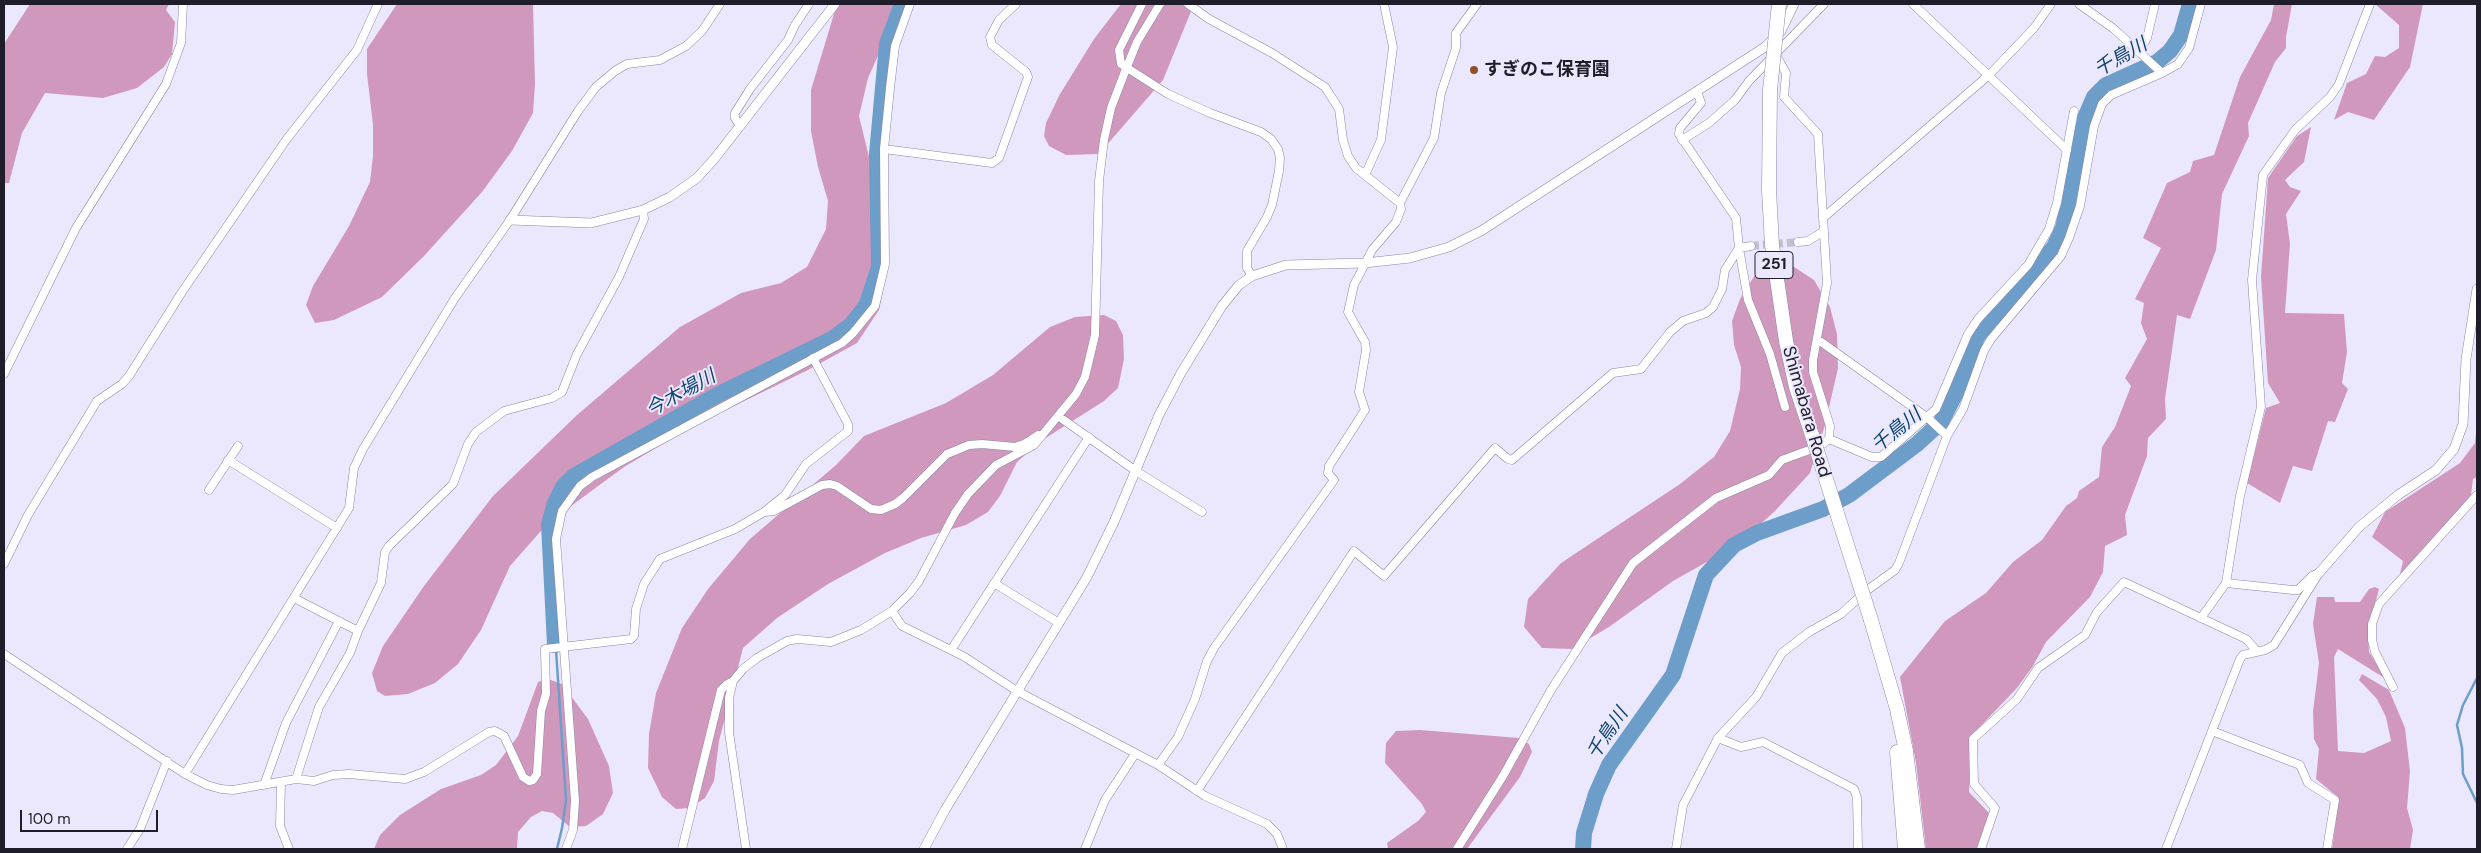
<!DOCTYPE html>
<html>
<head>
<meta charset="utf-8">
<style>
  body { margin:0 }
  #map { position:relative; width:2481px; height:853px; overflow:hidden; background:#ebe8fd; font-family:"DM Sans",sans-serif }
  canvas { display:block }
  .frame { position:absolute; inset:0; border:5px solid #1f1d29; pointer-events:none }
  .scale { position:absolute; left:20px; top:810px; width:138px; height:22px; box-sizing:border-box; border:2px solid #1f1d29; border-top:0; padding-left:6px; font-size:15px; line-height:18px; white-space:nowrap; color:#1f1d29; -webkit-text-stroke:4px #ebe8fd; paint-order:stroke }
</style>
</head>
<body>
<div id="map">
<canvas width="2481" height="853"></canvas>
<div class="frame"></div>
<div class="scale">100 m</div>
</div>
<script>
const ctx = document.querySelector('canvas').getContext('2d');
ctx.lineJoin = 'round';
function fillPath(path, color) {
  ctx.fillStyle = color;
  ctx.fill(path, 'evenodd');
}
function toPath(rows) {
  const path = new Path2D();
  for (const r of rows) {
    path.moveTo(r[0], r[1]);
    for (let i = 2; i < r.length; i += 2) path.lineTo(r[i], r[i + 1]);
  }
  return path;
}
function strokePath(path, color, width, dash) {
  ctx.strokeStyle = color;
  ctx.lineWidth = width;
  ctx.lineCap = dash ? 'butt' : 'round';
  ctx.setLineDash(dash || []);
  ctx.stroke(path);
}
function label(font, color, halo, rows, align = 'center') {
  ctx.font = font + ' "DM Sans","Noto Sans JP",sans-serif';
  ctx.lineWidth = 4;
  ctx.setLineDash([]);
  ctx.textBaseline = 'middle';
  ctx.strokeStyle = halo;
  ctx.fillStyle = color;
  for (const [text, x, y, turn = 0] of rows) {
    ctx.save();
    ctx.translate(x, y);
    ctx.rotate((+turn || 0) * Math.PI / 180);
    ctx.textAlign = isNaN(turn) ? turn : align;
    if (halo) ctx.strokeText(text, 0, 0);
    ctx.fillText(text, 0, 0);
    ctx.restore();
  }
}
fillPath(toPath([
  [30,4,169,4,166,10,175,22,172,54,164,67,137,88,103,98,45,93,22,133,9,183,4,183,4,44],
  [397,4,533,4,535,84,533,113,512,151,482,192,424,256,382,297,334,320,315,323,306,305,313,286,349,226,370,182,373,156,373,125,367,74,367,49],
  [837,4,901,4,868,78,859,116,889,239,888,268,879,310,857,343,808,370,695,425,624,467,548,523,510,566,481,630,458,664,435,683,408,694,385,696,377,691,372,673,383,646,424,586,493,496,577,415,680,327,741,293,781,283,807,267,826,229,828,201,818,167,811,131,811,90],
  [1121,4,1194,4,1163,80,1099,154,1066,155,1049,146,1044,136,1046,123,1060,94,1094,39],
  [2274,4,2292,4,2286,37,2286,48,2275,62,2248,123,2249,136,2222,194,2216,250,2190,319,2177,315,2165,399,2166,419,2148,438,2147,456,2125,515,2127,535,2105,546,2103,572,2090,597,2046,642,2033,666,2017,688,1971,736,1969,792,1989,813,1977,849,1926,849,1916,763,1900,677,1945,621,1986,593,2013,562,2042,540,2066,506,2077,498,2079,491,2099,477,2102,447,2115,427,2131,386,2125,378,2147,339,2141,323,2144,303,2135,299,2161,248,2143,238,2167,183,2190,172,2193,161,2214,155,2240,77,2271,20],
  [2375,4,2423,4,2410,67,2374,120,2348,112,2334,120,2347,83,2366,74,2375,56,2385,57,2399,48,2399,25],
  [2311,127,2304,162,2285,180,2290,187,2301,191,2286,214,2290,244,2285,313,2344,314,2347,352,2342,383,2348,389,2335,422,2328,421,2312,471,2293,466,2280,503,2247,483,2266,408,2280,403,2268,383,2261,277,2268,178,2297,136],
  [1770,261,1791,265,1814,280,1830,307,1837,334,1838,368,1825,425,1810,473,1774,512,1737,545,1673,581,1609,627,1572,649,1542,648,1524,627,1528,599,1561,563,1680,484,1714,457,1730,431,1740,389,1741,367,1734,345,1732,321,1740,299,1758,270],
  [1104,315,1116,321,1123,335,1124,359,1118,388,1104,401,1041,441,1017,462,1000,496,988,512,966,525,921,538,885,553,828,584,777,618,743,648,719,741,714,781,705,798,690,808,676,809,662,797,648,768,649,734,656,693,682,628,708,589,750,539,836,465,864,436,946,403,993,375,1050,327,1075,317],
  [2477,422,2477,477,2473,479,2471,495,2440,536,2399,578,2403,561,2372,537,2385,512,2460,463,2475,443],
  [2375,587,2379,589,2368,631,2369,652,2386,679,2338,649,2334,657,2338,751,2364,753,2391,741,2386,717,2377,699,2359,680,2362,674,2389,690,2405,728,2410,771,2407,808,2413,830,2410,849,2332,849,2339,798,2316,779,2319,749,2314,739,2313,712,2319,663,2313,624,2317,597,2334,597,2335,602,2360,602,2369,589],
  [548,679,562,684,588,719,609,766,613,793,603,814,586,826,570,827,553,813,542,811,531,817,518,832,517,849,374,849,380,835,400,815,441,789,481,775,496,765,518,736,538,682],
  [1420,730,1519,738,1529,744,1532,752,1520,777,1467,849,1388,849,1387,843,1418,821,1426,812,1422,804,1385,763,1386,743,1396,731]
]), '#d198bd');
strokePath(toPath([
  [556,650,566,800,562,828,557,849],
  [2477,678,2463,705,2457,725,2462,748,2463,774,2477,803]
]), '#6d9dc9', 2.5);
strokePath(toPath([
  [555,645,549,524,555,503,563,487,574,476,717,395,832,339,851,325,866,306,879,267,877,154,887,44,902,4],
  [1583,849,1584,833,1596,794,1609,765,1673,675,1706,575,1734,545,1757,533,1823,509,1849,495,1917,444,1941,422,1958,389,1977,337,2054,247,2063,228,2085,118,2094,97,2106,85,2157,62,2170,51,2181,35,2190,4]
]), '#6d9dc9', 16);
strokePath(toPath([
  [1751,246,1798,242]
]), '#c2bfd3', 8, [8, 4]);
const minor = toPath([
  [1142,4,1119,50,1121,64,1168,94,1210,113,1261,132,1271,139,1278,149,1280,158,1279,171,1272,205,1267,217,1247,251,1247,268,1252,276],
  [1188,4,1209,19,1272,53,1325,87,1339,109,1343,140,1348,156,1356,168,1400,203],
  [1913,4,2067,150],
  [2079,4,2114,29,2162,73,2178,64,2189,48,2201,4],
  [2139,52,2147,38,2155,4],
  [1697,91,1701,103,1680,128,1679,134,1736,218,1739,248,1748,300,1770,354,1785,407],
  [740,126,735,118,735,113,750,89,788,40,795,25,809,4],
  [1682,140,1709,123,1735,100,1749,81,1824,4],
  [884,149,992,163,999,158,1028,77,1026,72,992,45,990,37,999,20,1016,4],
  [1365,175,1381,140,1393,47,1384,4],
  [1823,218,1989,75,2034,28,2051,4],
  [1798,242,1808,241,1824,231],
  [1817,339,1928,418,1947,436],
  [4,374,76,228,166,84,181,43,183,4],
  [1058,416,1136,471,1202,512],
  [1829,439,1872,457,1881,457,1936,409,1968,334,1978,319,2028,265,2049,229,2057,203,2074,111],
  [228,460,337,528],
  [209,490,238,446],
  [765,512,774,511,822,485,830,484,837,486,871,509,881,510,895,504,903,498,947,454,969,445,982,444,1015,447,1024,444,1038,435,1042,435],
  [4,564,28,515,97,401,122,384,129,376,182,292,286,140,357,50,378,4],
  [994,583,1059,623],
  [2226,583,2293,590,2298,590,2312,576,2319,573],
  [294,598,358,631],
  [892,611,902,626,963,656,1017,691,1158,765,1205,796,1267,824,1277,834,1283,849],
  [2201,618,2226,583,2240,496,2261,407,2252,280,2263,175,2295,130,2330,97,2339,84,2370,4],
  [951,650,1089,437],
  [4,654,185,774,207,785,221,789,233,790,296,779,314,781,333,775,349,774,405,779,424,772,489,732,495,731,504,736,523,777,529,781,533,780,537,774,541,711,546,694,545,649,631,639,634,636,636,609,644,584,660,559,735,529,764,512,785,495,806,464,848,431,848,424,813,358],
  [2393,687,2375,652,2372,640,2372,624,2379,604,2477,495],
  [2212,731,2300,765,2308,783,2335,800,2327,849],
  [1718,738,1741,747,1763,742,1854,789,1857,798,1858,849],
  [1158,765,1178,737,1195,699,1207,661,1214,648,1334,480,1328,473,1329,466,1365,410,1359,392,1366,350,1365,342,1348,312,1354,285,1372,250,1396,222,1401,209,1400,203,1434,138,1441,93,1456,48,1456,33,1477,4],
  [185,774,349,508,354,468,363,449,455,298,510,220,578,111,596,87,615,71,627,64,660,60,686,46,702,31,720,4],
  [296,779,319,707,350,653,358,631,381,583,385,552,389,546,453,484,468,444,476,432,504,411,552,398,562,392,577,354,619,277,644,219,643,210],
  [281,782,280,826,289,849],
  [264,785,286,723,339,621],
  [1197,791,1354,551,1384,576,1495,448,1508,459,1512,460,1613,373,1641,369,1670,332,1683,321,1706,313,1713,307,1722,289,1725,270,1739,248,1751,246],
  [127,849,140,829,167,761],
  [566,849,573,830,575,801,556,539,562,511,580,486,592,477,842,343,853,333,875,306,885,264,884,149,890,88,895,46,910,4],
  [682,849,721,690,726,685,733,681],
  [746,849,729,732,729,698,733,681,743,669,757,658,787,641,797,639,831,642,861,630,892,611,910,593,919,581,955,513,968,494,996,465,1034,445,1076,394,1085,377,1095,335,1099,181,1104,140,1111,108,1126,69,1137,42,1160,4],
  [1085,849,1105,800,1135,754],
  [1457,849,1503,776,1551,690,1633,563,1716,498,1769,475,1782,460,1820,446,1829,439,1830,426,1813,372,1813,360,1827,283,1818,134,1784,97,1786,73,1776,55],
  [1676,849,1683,805,1718,738,1756,697,1782,653,1809,632,1841,614,1866,591,1895,570,1899,563,1947,436,1963,409,1984,351,1991,339,2061,256,2069,238,2080,206,2094,126,2102,104,2111,95,2162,73],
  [1981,849,1995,808,1974,784,1973,739,2017,699,2038,668,2085,635,2097,612,2124,582,2246,639,2257,651],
  [2166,849,2240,659,2243,655,2265,650,2274,645,2319,573]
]);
const tertiary = toPath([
  [510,220,591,223,643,210,670,197,697,178,715,158,835,4],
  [2319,573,2359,527,2398,495,2436,470,2454,449,2463,424,2466,359,2477,289],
  [924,849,945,810,1087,577,1114,522,1159,415,1181,373,1222,306,1239,285,1252,276,1286,265,1365,263,1410,258,1449,247,1481,231,1765,47,1781,31,1794,4]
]);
const motorway = toPath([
  [1770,90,1769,190,1772,245,1786,341,1796,387,1812,435],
  [1871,620,1897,709,1906,751,1918,849],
  [1897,752,1905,849]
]);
strokePath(minor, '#8c85a5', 9);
strokePath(tertiary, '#8c85a5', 10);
strokePath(motorway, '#8c85a5', 15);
strokePath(minor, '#fff', 8);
strokePath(tertiary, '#fff', 9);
strokePath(motorway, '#fff', 14);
const motorwayBridge = toPath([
  [1770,90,1779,4],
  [1812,435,1871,620]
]);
strokePath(motorwayBridge, '#8c85a5', 15, []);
strokePath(motorwayBridge, '#fff', 14);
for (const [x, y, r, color] of [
  [1474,70,5,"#965027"]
]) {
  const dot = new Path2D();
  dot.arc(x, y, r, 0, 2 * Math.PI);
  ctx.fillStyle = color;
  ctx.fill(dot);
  strokePath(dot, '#ebe8fd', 2);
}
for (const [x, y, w] of [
  [1774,265,38]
]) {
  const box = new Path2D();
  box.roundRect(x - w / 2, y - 13.5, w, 27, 4);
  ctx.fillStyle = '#ebe8fd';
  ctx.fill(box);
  strokePath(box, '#1f1d29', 1);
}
label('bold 16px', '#1f1d29', null, [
  ["251",1774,265]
]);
label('bold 18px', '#1f1d29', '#ebe8fd', [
  ["すぎのこ保育園",1484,70]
], 'left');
label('18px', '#1f1d29', '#ebe8fd', [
  ["Shimabara Road",1806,412,74]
]);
label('italic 19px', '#0c436e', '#ebe8fd', [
  ["千鳥川",2121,58,-30],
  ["今木場川",681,394,-29],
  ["千鳥川",1897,431,-39],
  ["千鳥川",1608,734,-56]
]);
</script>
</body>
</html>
